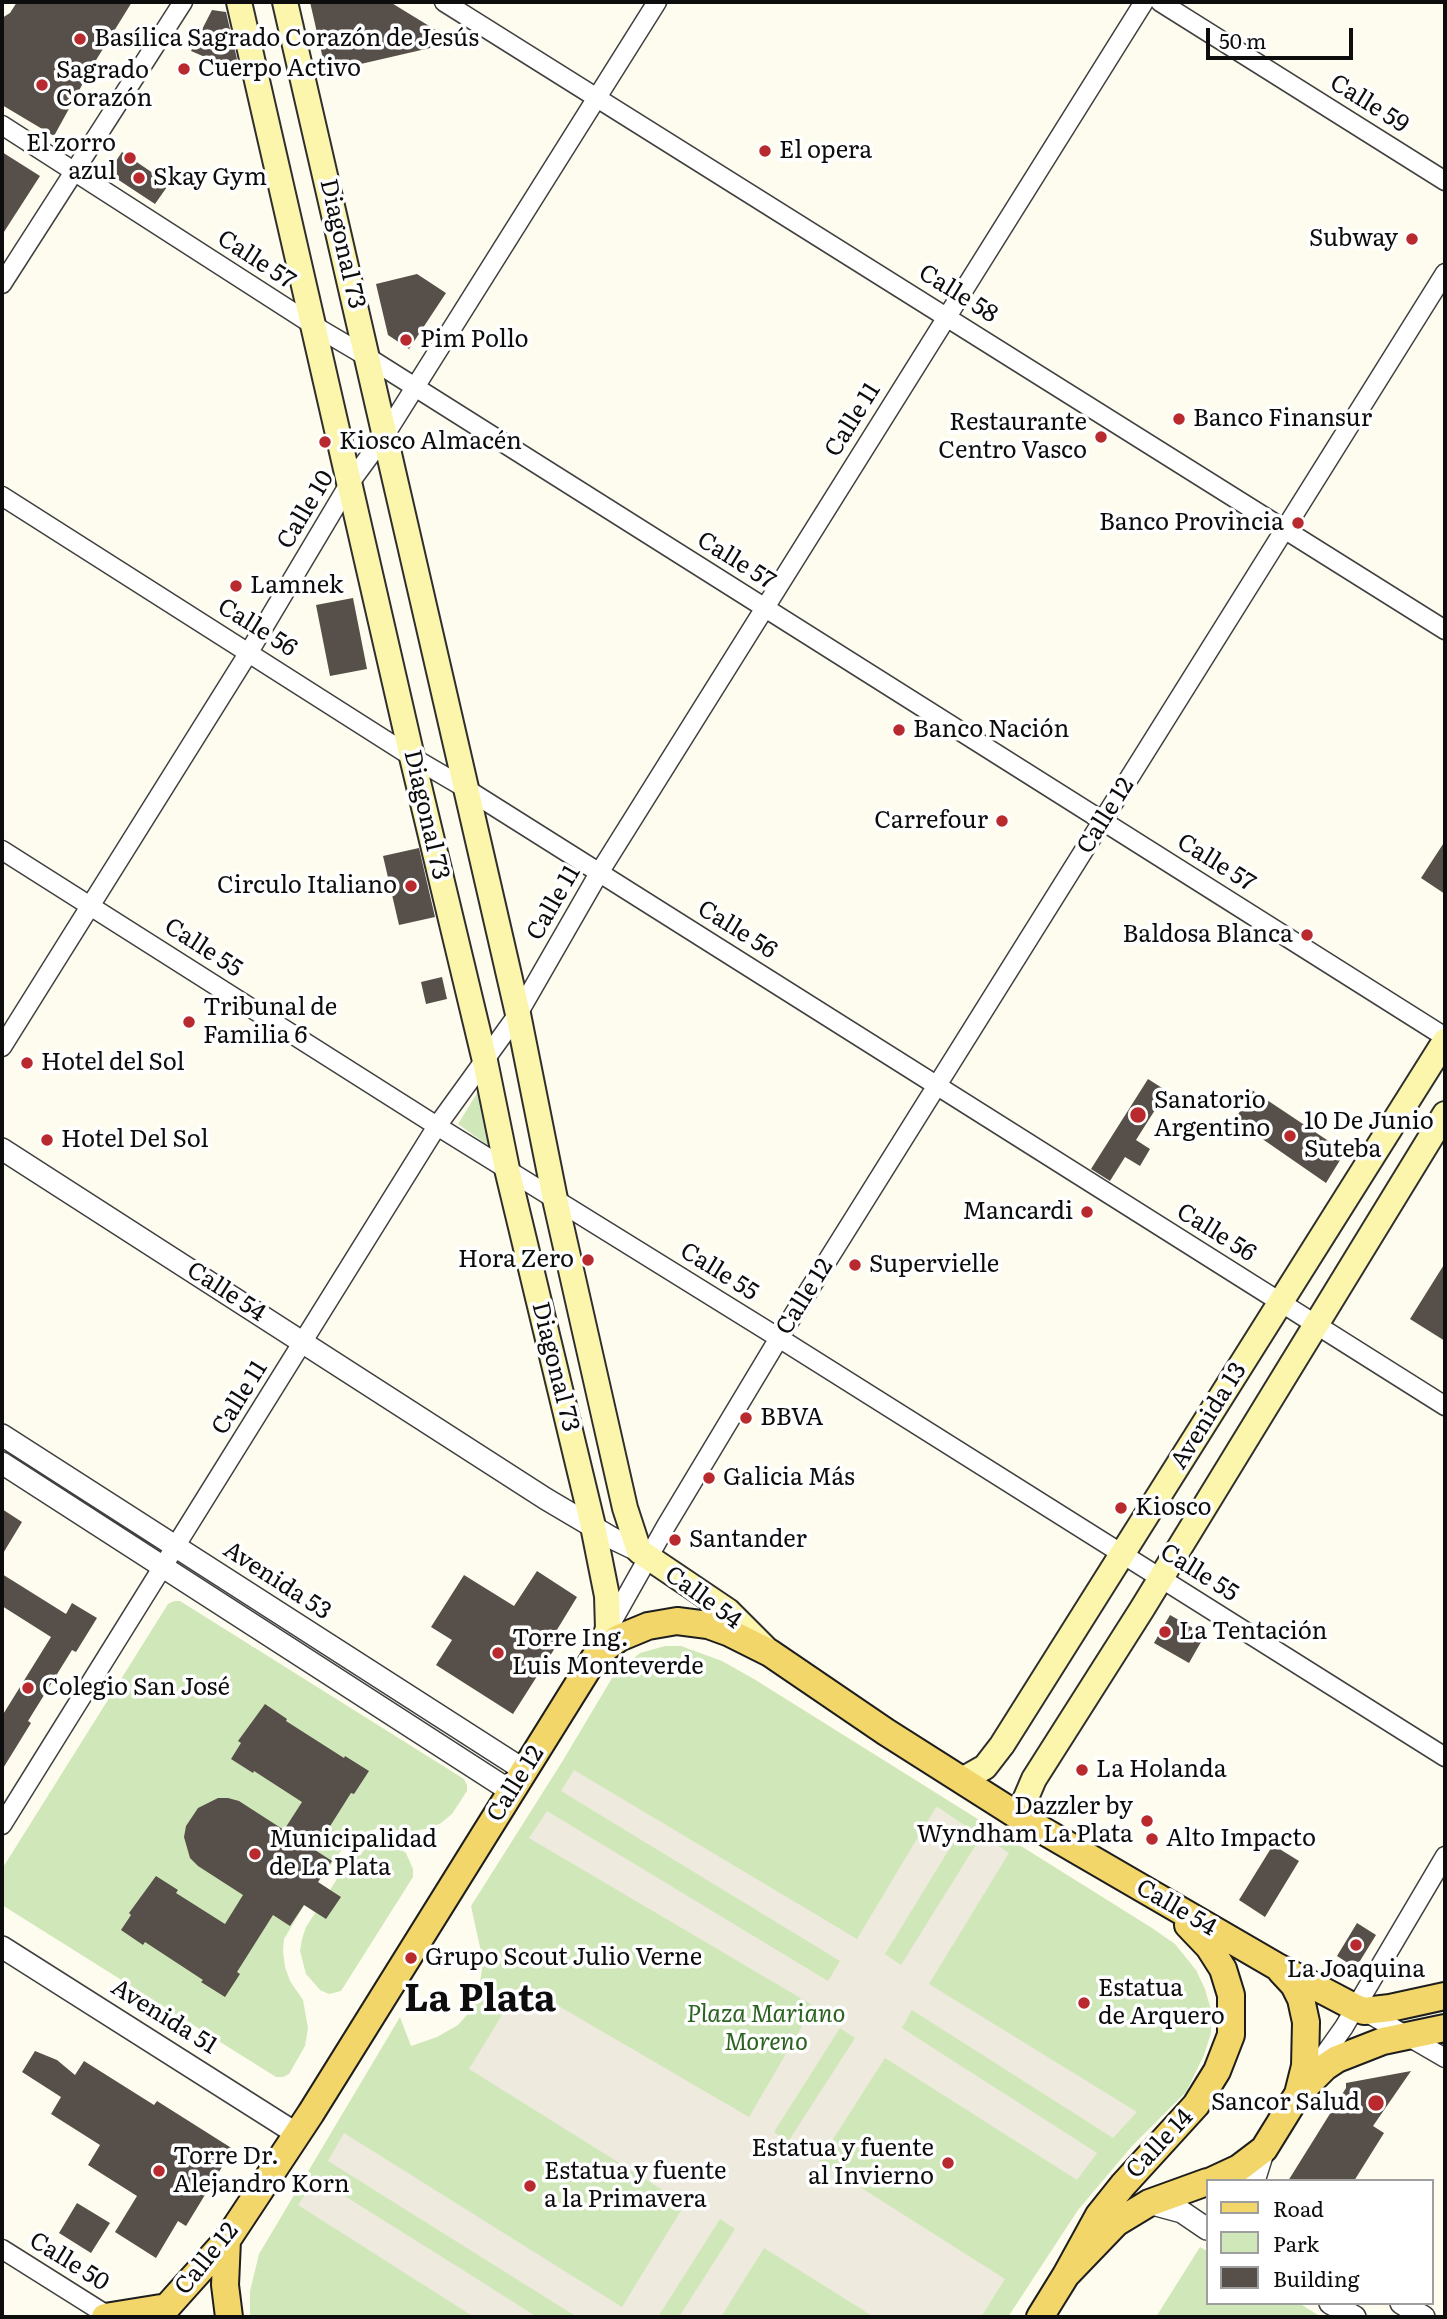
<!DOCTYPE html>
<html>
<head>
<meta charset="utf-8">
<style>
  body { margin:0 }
  #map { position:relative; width:1447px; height:2319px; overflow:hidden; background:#fefcee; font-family:Literata,serif }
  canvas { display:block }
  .frame { position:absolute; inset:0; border:4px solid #0d0d0d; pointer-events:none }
  .legend { position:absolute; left:1206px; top:2179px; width:228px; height:126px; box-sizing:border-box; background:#fff; border:2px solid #9e9e9e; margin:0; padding:9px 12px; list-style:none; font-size:21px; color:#0d0d0d }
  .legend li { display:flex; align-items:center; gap:14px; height:35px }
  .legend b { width:35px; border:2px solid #9e9e9e }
  .scale { position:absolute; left:1206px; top:28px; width:147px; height:32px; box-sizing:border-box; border:4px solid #0d0d0d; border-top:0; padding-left:9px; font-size:21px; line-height:24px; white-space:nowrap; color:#0d0d0d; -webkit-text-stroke:5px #fff; paint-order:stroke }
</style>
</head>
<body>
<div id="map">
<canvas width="1447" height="2319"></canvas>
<div class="frame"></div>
<ul class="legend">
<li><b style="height:9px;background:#f3d669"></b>Road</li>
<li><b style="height:19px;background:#d0e8b9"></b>Park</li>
<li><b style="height:19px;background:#564f4a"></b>Building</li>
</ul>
<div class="scale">50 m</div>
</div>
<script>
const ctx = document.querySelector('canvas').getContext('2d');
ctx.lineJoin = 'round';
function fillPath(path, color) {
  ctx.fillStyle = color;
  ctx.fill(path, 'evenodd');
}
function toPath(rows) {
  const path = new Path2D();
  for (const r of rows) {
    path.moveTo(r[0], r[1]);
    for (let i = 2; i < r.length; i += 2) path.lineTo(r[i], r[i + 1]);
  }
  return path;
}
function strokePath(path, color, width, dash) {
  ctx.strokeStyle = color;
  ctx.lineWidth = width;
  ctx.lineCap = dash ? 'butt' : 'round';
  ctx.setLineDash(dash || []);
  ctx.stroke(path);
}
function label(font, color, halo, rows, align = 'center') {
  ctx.font = font + ' Literata,serif';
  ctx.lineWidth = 7;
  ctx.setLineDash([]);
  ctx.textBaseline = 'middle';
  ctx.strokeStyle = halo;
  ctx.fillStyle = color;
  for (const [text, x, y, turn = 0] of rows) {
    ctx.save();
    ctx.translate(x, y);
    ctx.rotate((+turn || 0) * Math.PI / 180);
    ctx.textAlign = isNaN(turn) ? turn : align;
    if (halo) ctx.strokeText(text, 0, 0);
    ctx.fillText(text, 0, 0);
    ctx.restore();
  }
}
fillPath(toPath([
  [479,1090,493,1149,458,1124],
  [174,1601,180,1601,464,1779,467,1785,467,1791,452,1814,441,1823,430,1828,414,1831,376,1829,361,1833,346,1844,318,1882,284,1939,283,1951,285,1967,290,1981,303,2000,308,2028,305,2046,289,2074,283,2077,276,2077,2,1905,2,1869,168,1604],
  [665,1646,681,1646,722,1661,754,1679,1152,1928,1175,1944,1196,1970,1205,1989,1211,2010,1211,2033,1204,2055,1186,2092,1132,2146,1078,2210,1008,2317,250,2317,250,2291,259,2254,400,2017,411,2046,437,2037,458,2025,473,2008,480,1983,483,1961,471,1906,562,1762,615,1673,640,1653],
  [378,1846,397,1847,406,1853,413,1869,413,1877,341,1991,329,1994,320,1990,306,1974,300,1951,302,1939,306,1927,346,1865,366,1849],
  [1200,2247,1207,2251,1207,2303,1299,2303,1321,2317,1156,2317]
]), '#d0e8b9');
fillPath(toPath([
  [574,1770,857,1939,936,1807,939,1808,964,1825,885,1954,901,1965,982,1835,1009,1853,929,1984,1137,2112,1113,2138,912,2010,902,2028,1097,2153,1077,2180,885,2058,819,2161,1005,2279,981,2317,874,2317,764,2248,721,2317,679,2317,735,2229,720,2219,658,2317,577,2317,328,2161,344,2133,622,2307,685,2204,469,2069,521,1984,749,2117,814,2006,529,1838,547,1811,828,1981,840,1961,561,1791],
  [840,2028,855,2038,788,2142,774,2132],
  [316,2178,474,2277,537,2317,474,2317,298,2205]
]), '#eeeade');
fillPath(toPath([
  [17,2,132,2,93,65,54,136,2,105,2,18,10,13],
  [310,2,390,2,439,32,430,48,326,72],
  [212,10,226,12,240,72,191,51],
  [2,152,40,176,2,235],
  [122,152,169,184,155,204,108,173],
  [417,274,446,293,409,349,388,335,376,284],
  [353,598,367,669,330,676,316,605],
  [1445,841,1445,894,1421,878],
  [419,848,435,917,399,925,383,856],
  [442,977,447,999,426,1004,421,982],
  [1148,1079,1167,1091,1136,1140,1150,1149,1140,1166,1125,1157,1110,1181,1091,1169],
  [1252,1090,1345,1152,1326,1183,1235,1120],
  [1445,1263,1445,1341,1410,1319],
  [2,1509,22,1522,2,1555],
  [537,1571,577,1597,555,1633,562,1637,513,1714,436,1665,452,1640,431,1627,464,1575,514,1606],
  [2,1574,66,1614,72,1603,97,1618,76,1652,72,1650,28,1721,31,1723,2,1770,2,1716,51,1637,2,1606],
  [1170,1615,1205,1635,1189,1663,1154,1643],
  [265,1704,287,1719,286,1721,344,1758,345,1756,369,1771,354,1794,351,1793,315,1850,332,1861,318,1882,341,1897,326,1919,304,1905,290,1926,273,1915,237,1972,240,1974,225,1997,201,1982,203,1980,145,1942,143,1945,121,1930,131,1915,129,1913,156,1876,178,1890,176,1893,225,1924,243,1895,198,1866,190,1858,184,1837,186,1826,198,1808,218,1798,228,1798,239,1801,284,1830,302,1802,254,1771,253,1773,231,1759,241,1743,238,1741],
  [1273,1845,1299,1861,1265,1917,1239,1900],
  [1357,1923,1376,1935,1360,1961,1351,1965,1337,1956],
  [35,2051,57,2060,75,2075,84,2061,154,2105,157,2101,233,2149,186,2226,178,2221,156,2258,115,2232,137,2196,88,2165,100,2145,51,2114,61,2097,22,2072],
  [1411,2071,1373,2126,1384,2133,1354,2181,1288,2181,1346,2088,1346,2083],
  [77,2203,110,2223,91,2253,59,2233]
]), '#564f4a');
const minor = toPath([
  [444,2,1445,630],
  [1160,2,1445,181],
  [2,125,313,325,369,358,1445,1037],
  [2,284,183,2],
  [2,496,412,757,465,788,1445,1406],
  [2,850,437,1126,779,1338,1445,1757],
  [2,1047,249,652,349,484,385,435,657,2],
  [608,1629,666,1526,779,1338,1445,273],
  [2,1825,437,1126,518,1014,599,873,1144,2],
  [1364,2011,1445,2058],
  [1315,2068,1344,2027,1445,1856],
  [2,2249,110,2317]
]);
const tertiary = toPath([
  [2,1149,546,1499,612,1538,639,1551],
  [2,1435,524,1770],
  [2,1463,512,1792],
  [2,1947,297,2134],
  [1254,2181,1264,2149],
  [1149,2203,1182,2212,1207,2229],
  [1330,2303,1355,2317],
  [1401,2303,1424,2317]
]);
const secondary = toPath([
  [239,2,412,757,485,1061,507,1169,593,1526,607,1596,608,1629,597,1654],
  [285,2,518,1014,555,1199,625,1508,639,1551,728,1611,765,1648],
  [962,1780,985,1767,1002,1745,1445,1041],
  [1023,1819,1025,1800,1034,1779,1142,1609,1445,1114]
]);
const primary = toPath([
  [1281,1971,1294,1985,1301,1999,1306,2022,1305,2066,1298,2094],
  [1211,2181,1239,2168,1264,2149,1298,2094,1325,2067,1337,2059,1383,2041,1445,2028],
  [227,2240,225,2285,229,2317],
  [1066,2275,1099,2215,1123,2185,1196,2105,1217,2071,1231,2035,1231,1995,1223,1969,1209,1947,1188,1925],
  [105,2317,167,2307,227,2240,311,2113,597,1654,619,1638,648,1626,677,1621,708,1625,730,1633,770,1653,886,1732,1023,1819,1276,1966,1356,2008,1364,2011,1390,2008,1445,1996],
  [1040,2317,1066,2275,1116,2223,1149,2203,1207,2182]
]);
strokePath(minor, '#404040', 21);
strokePath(tertiary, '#404040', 24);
strokePath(secondary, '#2f2f2f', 28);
strokePath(primary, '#1e1e1e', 30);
strokePath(minor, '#fff', 18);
strokePath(tertiary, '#fff', 21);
strokePath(secondary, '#fcf5ac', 24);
strokePath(primary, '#f3d669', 26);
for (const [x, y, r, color] of [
  [80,39,7,"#b82a2d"],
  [184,69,7,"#b82a2d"],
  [42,85,7,"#b82a2d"],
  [765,151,7,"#b82a2d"],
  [130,158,7,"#b82a2d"],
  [139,178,7,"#b82a2d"],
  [1412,239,7,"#b82a2d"],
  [406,340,7,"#b82a2d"],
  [1179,419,7,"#b82a2d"],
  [1101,437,7,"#b82a2d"],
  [325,442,7,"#b82a2d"],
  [1298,523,7,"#b82a2d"],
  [236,586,7,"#b82a2d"],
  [899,730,7,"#b82a2d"],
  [1002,821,7,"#b82a2d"],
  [411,886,7,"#b82a2d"],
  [1307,935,7,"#b82a2d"],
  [189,1022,7,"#b82a2d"],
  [27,1063,7,"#b82a2d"],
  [1138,1115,9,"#b82a2d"],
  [1290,1136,7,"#b82a2d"],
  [47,1140,7,"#b82a2d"],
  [1087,1212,7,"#b82a2d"],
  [588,1260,7,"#b82a2d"],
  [855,1265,7,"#b82a2d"],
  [746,1418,7,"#b82a2d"],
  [709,1478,7,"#b82a2d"],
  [1121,1508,7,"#b82a2d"],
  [675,1540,7,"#b82a2d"],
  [1165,1632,7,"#b82a2d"],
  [498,1653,7,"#b82a2d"],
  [28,1688,7,"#b82a2d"],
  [1082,1770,7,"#b82a2d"],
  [1147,1821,7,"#b82a2d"],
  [1152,1839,7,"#b82a2d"],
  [255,1854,7,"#b82a2d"],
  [1356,1945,7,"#b82a2d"],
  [411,1958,7,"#b82a2d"],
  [1084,2003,7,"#b82a2d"],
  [1376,2103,9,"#b82a2d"],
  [948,2163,7,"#b82a2d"],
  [159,2171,7,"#b82a2d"],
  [530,2186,7,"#b82a2d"]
]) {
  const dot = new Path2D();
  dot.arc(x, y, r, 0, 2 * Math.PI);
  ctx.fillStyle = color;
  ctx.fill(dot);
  strokePath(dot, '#fff', 2.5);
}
label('24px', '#0d0d0d', '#fff', [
  ["Basílica Sagrado Corazón de Jesús",94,39],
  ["Cuerpo Activo",198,69],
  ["Sagrado",56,71],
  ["Corazón",56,99],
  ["El zorro",116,144,"right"],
  ["azul",116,172,"right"],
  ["El opera",779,151],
  ["Skay Gym",153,178],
  ["Subway",1398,239,"right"],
  ["Pim Pollo",420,340],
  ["Banco Finansur",1193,419],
  ["Restaurante",1087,423,"right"],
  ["Centro Vasco",1087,451,"right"],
  ["Kiosco Almacén",339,442],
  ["Banco Provincia",1284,523,"right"],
  ["Lamnek",250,586],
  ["Banco Nación",913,730],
  ["Carrefour",988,821,"right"],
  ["Circulo Italiano",397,886,"right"],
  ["Baldosa Blanca",1293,935,"right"],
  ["Tribunal de",203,1008],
  ["Familia 6",203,1036],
  ["Hotel del Sol",41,1063],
  ["Sanatorio",1154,1101],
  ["Argentino",1154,1129],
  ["10 De Junio",1304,1122],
  ["Suteba",1304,1150],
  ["Hotel Del Sol",61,1140],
  ["Mancardi",1073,1212,"right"],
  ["Hora Zero",574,1260,"right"],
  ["Supervielle",869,1265],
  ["BBVA",760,1418],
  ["Galicia Más",723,1478],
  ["Kiosco",1135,1508],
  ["Santander",689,1540],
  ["La Tentación",1179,1632],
  ["Torre Ing.",512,1639],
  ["Luis Monteverde",512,1667],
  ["Colegio San José",42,1688],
  ["La Holanda",1096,1770],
  ["Dazzler by",1133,1807,"right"],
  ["Wyndham La Plata",1133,1835,"right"],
  ["Alto Impacto",1166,1839],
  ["Municipalidad",269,1840],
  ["de La Plata",269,1868],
  ["Grupo Scout Julio Verne",425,1958],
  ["La Joaquina",1356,1970,"center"],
  ["Estatua",1098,1989],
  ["de Arquero",1098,2017],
  ["Sancor Salud",1360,2103,"right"],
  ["Estatua y fuente",934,2149,"right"],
  ["al Invierno",934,2177,"right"],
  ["Torre Dr.",173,2157],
  ["Alejandro Korn",173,2185],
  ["Estatua y fuente",544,2172],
  ["a la Primavera",544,2200]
], 'left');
label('24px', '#0d0d0d', '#fff', [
  ["Calle 59",1369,104,32],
  ["Diagonal 73",342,244,77],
  ["Calle 57",256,260,33],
  ["Calle 58",958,294,32],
  ["Calle 11",853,420,-58],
  ["Calle 10",306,510,-59],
  ["Calle 57",736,561,32],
  ["Calle 56",257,628,32],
  ["Diagonal 73",426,815,77],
  ["Calle 12",1106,816,-58],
  ["Calle 57",1216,863,32],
  ["Calle 11",554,903,-60],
  ["Calle 56",737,930,32],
  ["Calle 55",203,948,33],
  ["Calle 56",1216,1233,32],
  ["Calle 55",719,1272,32],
  ["Calle 54",226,1292,33],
  ["Calle 12",805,1297,-58],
  ["Diagonal 73",555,1367,76],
  ["Calle 11",240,1398,-58],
  ["Avenida 13",1209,1416,-58],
  ["Calle 55",1199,1573,32],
  ["Avenida 53",277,1581,33],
  ["Calle 54",703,1598,36],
  ["Calle 12",516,1784,-58],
  ["Calle 54",1176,1908,30],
  ["Avenida 51",164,2017,32],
  ["Calle 14",1160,2144,-47],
  ["Calle 12",207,2259,-51],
  ["Calle 50",69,2262,32]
]);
label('italic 24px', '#2c6320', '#fff', [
  ["Plaza Mariano",766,2015],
  ["Moreno",766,2043]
]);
label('bold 38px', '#0d0d0d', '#fff', [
  ["La Plata",480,2000]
]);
</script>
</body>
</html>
